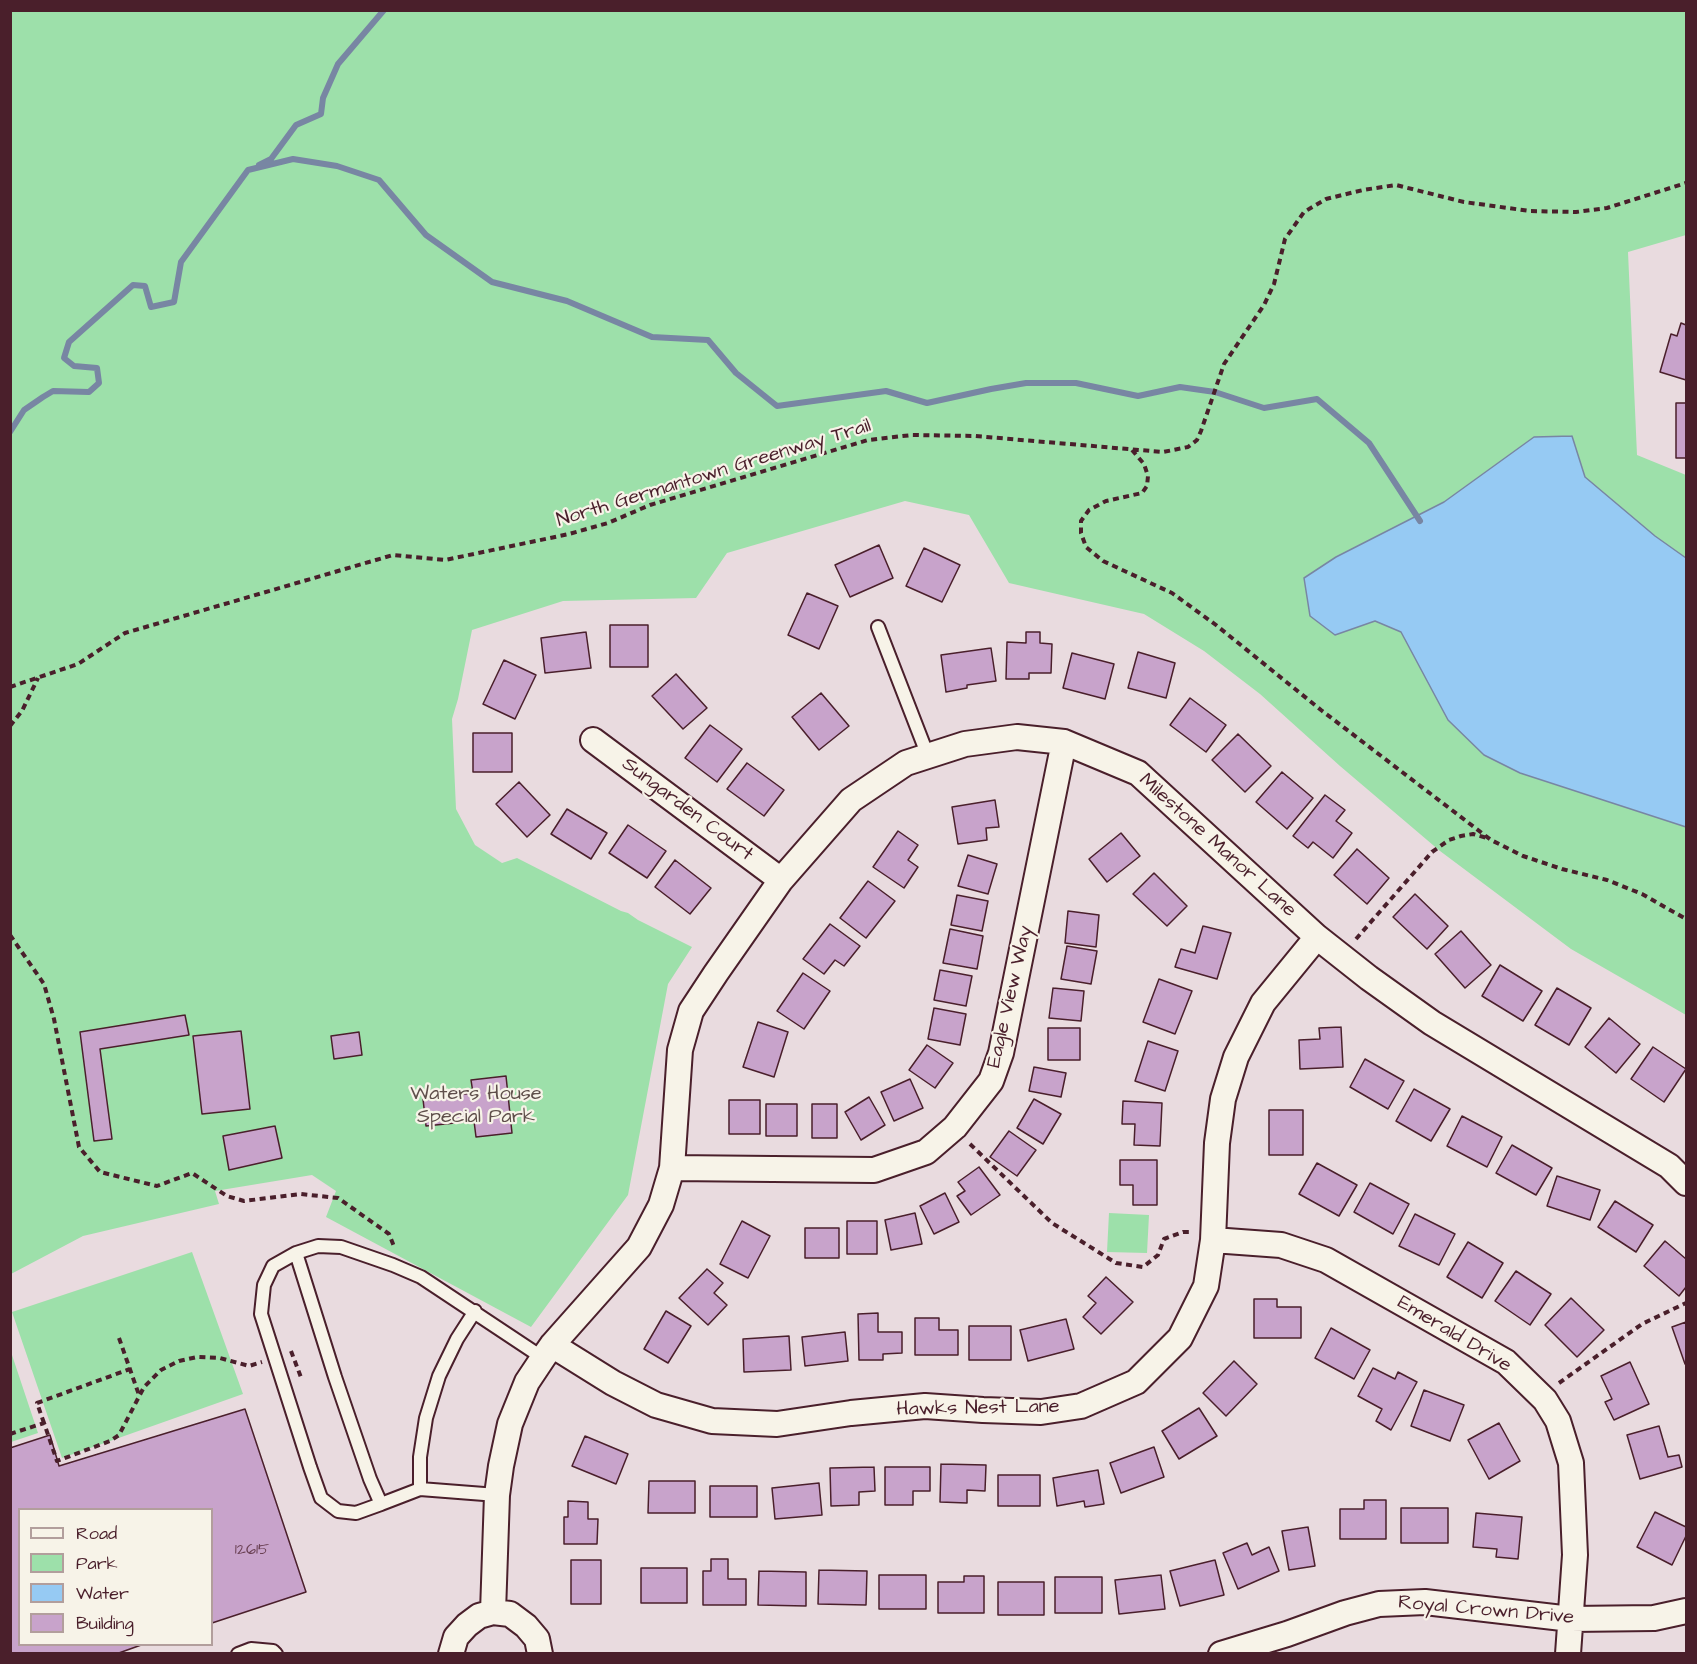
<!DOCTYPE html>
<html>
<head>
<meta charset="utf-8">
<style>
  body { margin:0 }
  #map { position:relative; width:1697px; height:1664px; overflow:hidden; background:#e9dbdf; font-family:"Architects Daughter",sans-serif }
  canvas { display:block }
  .frame { position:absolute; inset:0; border:12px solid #4a1f2b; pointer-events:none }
  .legend { position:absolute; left:18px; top:1508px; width:195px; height:138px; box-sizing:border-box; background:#f7f3e8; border:2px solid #b29e9c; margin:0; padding:8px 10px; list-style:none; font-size:18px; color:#4a1f2b }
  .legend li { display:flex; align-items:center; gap:12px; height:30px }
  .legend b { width:30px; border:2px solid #b29e9c }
</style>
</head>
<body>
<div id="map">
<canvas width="1697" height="1664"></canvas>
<div class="frame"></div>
<ul class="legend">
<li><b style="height:8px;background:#f7f3e8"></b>Road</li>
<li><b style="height:16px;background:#9de0aa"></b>Park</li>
<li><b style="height:16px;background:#96caf3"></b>Water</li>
<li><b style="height:16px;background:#c8a3cb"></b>Building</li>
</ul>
</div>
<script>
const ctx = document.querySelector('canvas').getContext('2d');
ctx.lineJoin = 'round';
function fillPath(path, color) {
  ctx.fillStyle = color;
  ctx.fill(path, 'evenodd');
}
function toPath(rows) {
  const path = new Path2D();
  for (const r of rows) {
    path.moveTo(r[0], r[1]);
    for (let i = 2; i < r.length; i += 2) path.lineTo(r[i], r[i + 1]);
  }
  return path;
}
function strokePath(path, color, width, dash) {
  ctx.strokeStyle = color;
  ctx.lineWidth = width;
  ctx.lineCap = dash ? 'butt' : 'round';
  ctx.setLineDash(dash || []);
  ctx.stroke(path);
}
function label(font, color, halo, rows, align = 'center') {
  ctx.font = font + ' "Architects Daughter",sans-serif';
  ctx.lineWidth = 4.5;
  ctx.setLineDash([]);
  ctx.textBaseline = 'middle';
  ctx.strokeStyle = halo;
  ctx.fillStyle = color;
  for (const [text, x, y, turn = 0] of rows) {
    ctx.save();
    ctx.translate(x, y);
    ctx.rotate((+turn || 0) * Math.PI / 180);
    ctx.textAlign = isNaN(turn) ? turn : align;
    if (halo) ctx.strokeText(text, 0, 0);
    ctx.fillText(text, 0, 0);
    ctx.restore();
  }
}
fillPath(toPath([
  [11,11,1686,11,1686,235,1628,252,1637,455,1686,475,1686,1015,1571,949,1440,851,1340,766,1260,694,1204,651,1144,614,1009,583,969,515,905,501,727,553,696,598,563,601,472,630,458,699,452,719,456,809,475,845,502,863,517,858,621,911,628,913,638,920,692,947,668,984,628,1195,531,1327,326,1217,336,1191,312,1175,215,1191,219,1204,83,1236,11,1274],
  [1109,1213,1149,1215,1147,1253,1107,1252],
  [192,1252,243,1394,62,1458,12,1312],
  [11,1355,12,1355,38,1433,11,1442]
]), '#9de0aa');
const water = toPath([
  [1572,436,1585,477,1655,536,1686,558,1686,827,1520,773,1484,755,1448,720,1401,632,1375,621,1335,635,1310,616,1304,578,1336,557,1444,502,1534,437,1572,436]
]);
fillPath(water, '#96caf3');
strokePath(water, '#7886a3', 1.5);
strokePath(toPath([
  [259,165,271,159,296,125,321,114,323,98,338,64,384,10],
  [10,432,24,410,43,397,53,391,89,392,99,383,97,368,74,366,64,358,69,342,133,285,145,286,151,307,174,302,181,262,248,170,293,159,337,166,379,180,426,235,492,282,567,301,652,337,708,340,736,373,777,406,886,391,927,403,991,389,1026,383,1076,383,1138,396,1180,387,1215,392,1264,408,1317,399,1369,443,1420,521]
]), '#7886a3', 6);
const building = toPath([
  [1681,323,1686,325,1686,380,1660,372,1671,334,1677,336,1681,323],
  [1676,403,1686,403,1686,458,1676,458,1676,403],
  [879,545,893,578,850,597,835,565,879,545],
  [924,548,960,565,942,602,906,586,924,548],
  [807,593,838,606,819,649,788,635,807,593],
  [610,625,648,625,648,667,610,667,610,625],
  [586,632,591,668,545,673,541,638,586,632],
  [1026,632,1040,632,1040,643,1052,644,1051,673,1029,673,1029,679,1006,679,1007,642,1026,643,1026,632],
  [991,648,996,681,967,685,967,688,946,692,941,655,991,648],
  [1138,652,1175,663,1166,698,1128,688,1138,652],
  [1072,653,1114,664,1105,699,1063,688,1072,653],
  [504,660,536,675,515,719,483,704,504,660],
  [676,674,707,708,683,729,652,696,676,674],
  [821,693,849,726,819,750,792,717,821,693],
  [1190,698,1226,725,1206,752,1170,725,1190,698],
  [710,725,742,749,717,782,685,758,710,725],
  [473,733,512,733,512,772,473,772,473,733],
  [1238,734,1271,766,1245,792,1212,760,1238,734],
  [747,763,784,790,764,816,727,789,747,763],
  [1282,772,1313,798,1287,829,1256,802,1282,772],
  [519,782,550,815,527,837,496,804,519,782],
  [1325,795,1345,810,1336,821,1352,833,1333,858,1313,842,1308,848,1293,836,1325,795],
  [995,800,999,827,986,828,987,840,958,844,952,807,995,800],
  [567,809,607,833,591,859,551,834,567,809],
  [628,825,666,851,647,878,609,853,628,825],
  [898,831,918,845,908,860,918,867,904,888,873,867,898,831],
  [1121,833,1140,856,1107,882,1089,859,1121,833],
  [1357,849,1389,878,1367,904,1334,875,1357,849],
  [968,855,997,864,988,894,958,886,968,855],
  [675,860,711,888,690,914,655,887,675,860],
  [1154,873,1187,906,1167,926,1133,894,1154,873],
  [868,881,895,901,866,938,840,918,868,881],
  [1415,894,1448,926,1427,949,1393,917,1415,894],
  [957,895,988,901,982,931,951,925,957,895],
  [1068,911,1099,915,1096,947,1065,943,1068,911],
  [830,924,860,946,844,966,835,960,824,974,803,959,830,924],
  [1203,926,1231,933,1217,979,1175,967,1181,949,1195,953,1203,926],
  [950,929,983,936,977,969,943,963,950,929],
  [1461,931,1491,965,1465,988,1435,954,1461,931],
  [1067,946,1097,951,1091,984,1061,979,1067,946],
  [1500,965,1542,991,1523,1021,1482,996,1500,965],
  [940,970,972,976,966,1006,934,1000,940,970],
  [803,973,830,991,804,1029,777,1011,803,973],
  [1159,979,1192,991,1175,1034,1143,1022,1159,979],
  [1053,988,1084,991,1081,1021,1049,1018,1053,988],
  [1557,988,1591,1008,1569,1045,1535,1025,1557,988],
  [934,1008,966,1014,960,1045,928,1039,934,1008],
  [185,1015,189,1035,100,1049,112,1139,94,1141,80,1032,185,1015],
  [1609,1018,1640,1044,1616,1073,1585,1047,1609,1018],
  [758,1022,788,1032,774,1077,743,1067,758,1022],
  [1341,1027,1343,1067,1300,1069,1299,1040,1320,1039,1319,1028,1341,1027],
  [1048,1028,1080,1028,1080,1060,1048,1060,1048,1028],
  [241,1031,250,1109,202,1114,193,1036,241,1031],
  [359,1032,362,1055,334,1059,331,1036,359,1032],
  [1148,1041,1178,1051,1165,1091,1135,1081,1148,1041],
  [927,1045,953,1063,935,1088,909,1070,927,1045],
  [1653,1047,1686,1069,1664,1102,1631,1079,1653,1047],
  [1365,1059,1404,1081,1388,1109,1350,1087,1365,1059],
  [1034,1067,1066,1073,1061,1097,1029,1091,1034,1067],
  [506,1076,512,1133,476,1137,474,1121,426,1126,423,1099,473,1093,471,1080,506,1076],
  [910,1079,923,1108,894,1121,881,1092,910,1079],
  [1414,1089,1450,1109,1431,1141,1396,1121,1414,1089],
  [869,1097,885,1125,861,1140,845,1112,869,1097],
  [1034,1099,1061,1114,1043,1144,1017,1128,1034,1099],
  [729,1100,760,1100,760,1134,729,1134,729,1100],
  [1123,1101,1162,1103,1160,1146,1134,1145,1135,1124,1122,1124,1123,1101],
  [766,1104,797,1104,797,1136,766,1136,766,1104],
  [812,1104,837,1104,837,1138,812,1138,812,1104],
  [1269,1110,1303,1110,1303,1155,1269,1155,1269,1110],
  [1462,1116,1502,1137,1487,1167,1447,1146,1462,1116],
  [275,1126,282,1158,229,1170,223,1136,275,1126],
  [1009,1131,1036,1150,1017,1176,990,1157,1009,1131],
  [1512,1145,1552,1168,1536,1195,1496,1173,1512,1145],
  [1120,1160,1157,1160,1157,1205,1133,1205,1133,1185,1120,1185,1120,1160],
  [1317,1163,1357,1185,1339,1216,1299,1194,1317,1163],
  [979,1167,1000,1195,971,1215,957,1196,965,1191,958,1182,979,1167],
  [1557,1176,1600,1190,1590,1220,1547,1206,1557,1176],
  [1370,1183,1409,1204,1393,1234,1354,1212,1370,1183],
  [945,1193,959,1222,934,1234,920,1206,945,1193],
  [1615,1201,1653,1225,1636,1252,1598,1227,1615,1201],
  [915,1213,922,1244,891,1250,885,1220,915,1213],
  [1415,1214,1455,1234,1439,1265,1399,1246,1415,1214],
  [742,1221,770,1236,748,1278,720,1264,742,1221],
  [847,1221,877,1221,877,1254,847,1254,847,1221],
  [805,1228,839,1228,839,1258,805,1258,805,1228],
  [1665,1241,1686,1259,1686,1287,1679,1296,1644,1266,1665,1241],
  [1468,1242,1503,1263,1482,1298,1447,1277,1468,1242],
  [707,1269,723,1283,714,1293,727,1305,708,1325,679,1298,707,1269],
  [1516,1271,1551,1294,1530,1325,1495,1301,1516,1271],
  [1106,1277,1133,1302,1101,1334,1083,1317,1096,1303,1088,1296,1106,1277],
  [1571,1298,1604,1330,1577,1357,1545,1325,1571,1298],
  [1254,1299,1277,1299,1277,1307,1301,1307,1301,1338,1254,1338,1254,1299],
  [666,1311,691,1326,668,1363,644,1349,666,1311],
  [878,1313,878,1332,902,1332,902,1353,883,1354,883,1360,859,1360,858,1314,878,1313],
  [915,1318,939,1318,939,1330,958,1330,958,1355,915,1355,915,1318],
  [1066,1319,1074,1349,1028,1361,1020,1330,1066,1319],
  [1686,1322,1686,1363,1685,1364,1672,1327,1686,1322],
  [969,1326,1011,1326,1011,1360,969,1360,969,1326],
  [1331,1328,1370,1350,1354,1379,1315,1358,1331,1328],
  [845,1332,848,1361,805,1366,802,1337,845,1332],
  [789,1336,791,1370,744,1372,743,1339,789,1336],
  [1234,1361,1257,1384,1226,1416,1203,1393,1234,1361],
  [1630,1362,1649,1404,1614,1420,1605,1402,1612,1399,1601,1376,1630,1362],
  [1373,1368,1395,1379,1398,1372,1417,1382,1391,1430,1376,1421,1382,1409,1358,1396,1373,1368],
  [1424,1390,1464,1405,1450,1441,1411,1426,1424,1390],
  [1199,1408,1217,1436,1179,1459,1162,1431,1199,1408],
  [245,1409,306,1592,212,1623,212,1510,20,1510,20,1644,144,1644,116,1654,10,1654,10,1448,50,1435,59,1466,245,1409],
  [1499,1423,1520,1461,1489,1479,1468,1440,1499,1423],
  [1659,1426,1668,1457,1679,1455,1682,1467,1640,1479,1627,1435,1659,1426],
  [585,1436,628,1454,616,1484,572,1466,585,1436],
  [1154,1447,1164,1477,1121,1493,1110,1463,1154,1447],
  [941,1464,986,1465,985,1491,967,1490,967,1503,940,1502,941,1464],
  [874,1467,875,1491,859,1492,859,1505,831,1506,830,1468,874,1467],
  [885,1467,930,1467,930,1491,913,1491,913,1505,885,1505,885,1467],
  [1098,1470,1104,1504,1085,1507,1084,1501,1057,1506,1053,1478,1098,1470],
  [998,1475,1040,1475,1040,1506,998,1506,998,1475],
  [649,1481,695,1481,695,1513,648,1513,649,1481],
  [819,1483,822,1515,775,1519,772,1488,819,1483],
  [710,1486,757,1486,757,1517,710,1517,710,1486],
  [1364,1500,1386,1500,1386,1539,1340,1539,1340,1509,1364,1509,1364,1500],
  [568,1501,588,1502,588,1519,598,1519,597,1544,564,1544,564,1517,568,1517,568,1501],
  [1401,1508,1448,1508,1448,1543,1401,1543,1401,1508],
  [1655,1512,1686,1527,1686,1536,1672,1565,1637,1547,1655,1512],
  [1476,1513,1522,1517,1518,1559,1496,1557,1497,1549,1473,1547,1476,1513],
  [1308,1527,1315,1566,1289,1570,1282,1531,1308,1527],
  [1247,1543,1252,1555,1269,1547,1279,1571,1238,1589,1223,1553,1247,1543],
  [711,1559,728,1559,728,1579,746,1579,746,1605,703,1605,703,1571,711,1571,711,1559],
  [571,1560,601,1560,601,1604,571,1604,571,1560],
  [1215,1560,1224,1595,1180,1606,1170,1571,1215,1560],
  [641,1568,687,1568,687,1603,641,1603,641,1568],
  [819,1570,867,1571,866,1605,818,1604,819,1570],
  [759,1571,806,1572,806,1606,758,1605,759,1571],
  [879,1575,926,1575,926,1609,879,1609,879,1575],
  [1161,1575,1165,1609,1119,1614,1115,1580,1161,1575],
  [964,1576,984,1576,984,1613,938,1613,938,1582,964,1582,964,1576],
  [1055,1577,1102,1577,1102,1613,1055,1613,1055,1577],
  [998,1582,1044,1582,1044,1615,998,1615,998,1582]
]);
fillPath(building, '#c8a3cb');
strokePath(building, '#4a1f2b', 1.5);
const lane = toPath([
  [878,627,928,756],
  [296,1253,273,1266,264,1285,261,1314,310,1467,321,1498,338,1511,356,1513,381,1504],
  [420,1489,420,1457,426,1418,439,1376,457,1339,475,1311],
  [497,1495,420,1489,381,1504,370,1479,335,1377,296,1253,318,1246,341,1247,393,1265,421,1277,543,1358],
  [238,1654,251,1649,273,1651,276,1654]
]);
const street = toPath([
  [593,740,781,880],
  [672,1168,874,1170,926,1152,955,1127,991,1081,1001,1053,1064,742],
  [1213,1240,1281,1245,1326,1260,1506,1362,1545,1400,1558,1421,1571,1463,1575,1555,1568,1654],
  [552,1345,613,1383,656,1405,712,1421,777,1424,851,1413,925,1406,983,1410,1041,1412,1081,1406,1136,1382,1180,1338,1206,1286,1213,1240,1217,1143,1223,1099,1236,1057,1263,1003,1317,937],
  [493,1612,497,1495,501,1466,510,1424,527,1382,543,1358,552,1345,639,1247,661,1205,672,1168,680,1050,691,1011,716,973,781,880,851,800,906,763,965,744,1017,737,1064,742,1138,773,1317,937,1369,978,1432,1023,1669,1166,1686,1183],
  [451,1654,456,1637,467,1625,479,1616,493,1612,510,1614,526,1626,537,1639,540,1654],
  [1221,1654,1287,1634,1345,1613,1379,1604,1425,1602,1571,1619,1654,1618,1686,1611]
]);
strokePath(lane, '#4a1f2b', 16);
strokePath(street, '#4a1f2b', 28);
strokePath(toPath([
  [1132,450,1144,464,1148,476,1147,486,1142,493,1106,501,1089,510,1081,521,1081,533,1086,547,1103,561,1172,593,1216,625,1321,710,1491,840,1523,856,1562,869,1607,880,1642,894,1686,919],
  [10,687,78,664,125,633,393,555,445,560,569,534,608,523,650,505,868,440,912,435,975,436,1163,452,1188,447,1197,440,1201,431,1224,364,1264,305,1274,284,1285,239,1304,212,1326,199,1363,190,1396,185,1464,202,1530,211,1576,212,1607,208,1686,183],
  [10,726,22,711,38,678],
  [10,935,44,984,54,1019,79,1147,100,1172,157,1186,192,1173,227,1196,244,1201,301,1194,338,1198,389,1234,395,1249],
  [1356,939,1432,852,1449,840,1461,836,1473,834,1487,838],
  [970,1144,1052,1223,1116,1263,1143,1267,1158,1255,1164,1239,1183,1232,1193,1232],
  [119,1338,139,1395],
  [291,1351,302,1380],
  [1559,1383,1642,1324,1686,1303],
  [44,1423,37,1403,130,1369],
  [10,1434,44,1423,57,1461,110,1441,119,1435,144,1387,161,1370,179,1361,197,1357,220,1358,249,1366,262,1362]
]), '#4a1f2b', 4, [6, 4.5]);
strokePath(lane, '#f7f3e8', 12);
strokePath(street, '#f7f3e8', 24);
label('16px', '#6a4053', null, [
  ["12615",252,1551]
]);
label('20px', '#4a1f2b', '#f7f3e8', [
  ["North Germantown Greenway Trail",714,474,-17],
  ["Sungarden Court",687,810,37],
  ["Milestone Manor Lane",1217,846,42],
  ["Eagle View Way",1011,997,-77],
  ["Emerald Drive",1454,1335,31],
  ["Hawks Nest Lane",978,1409,-1],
  ["Royal Crown Drive",1486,1611,5]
]);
label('20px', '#5f4f4b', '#f7f3e8', [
  ["Waters House",476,1095],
  ["Special Park",476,1118]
]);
</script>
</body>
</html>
